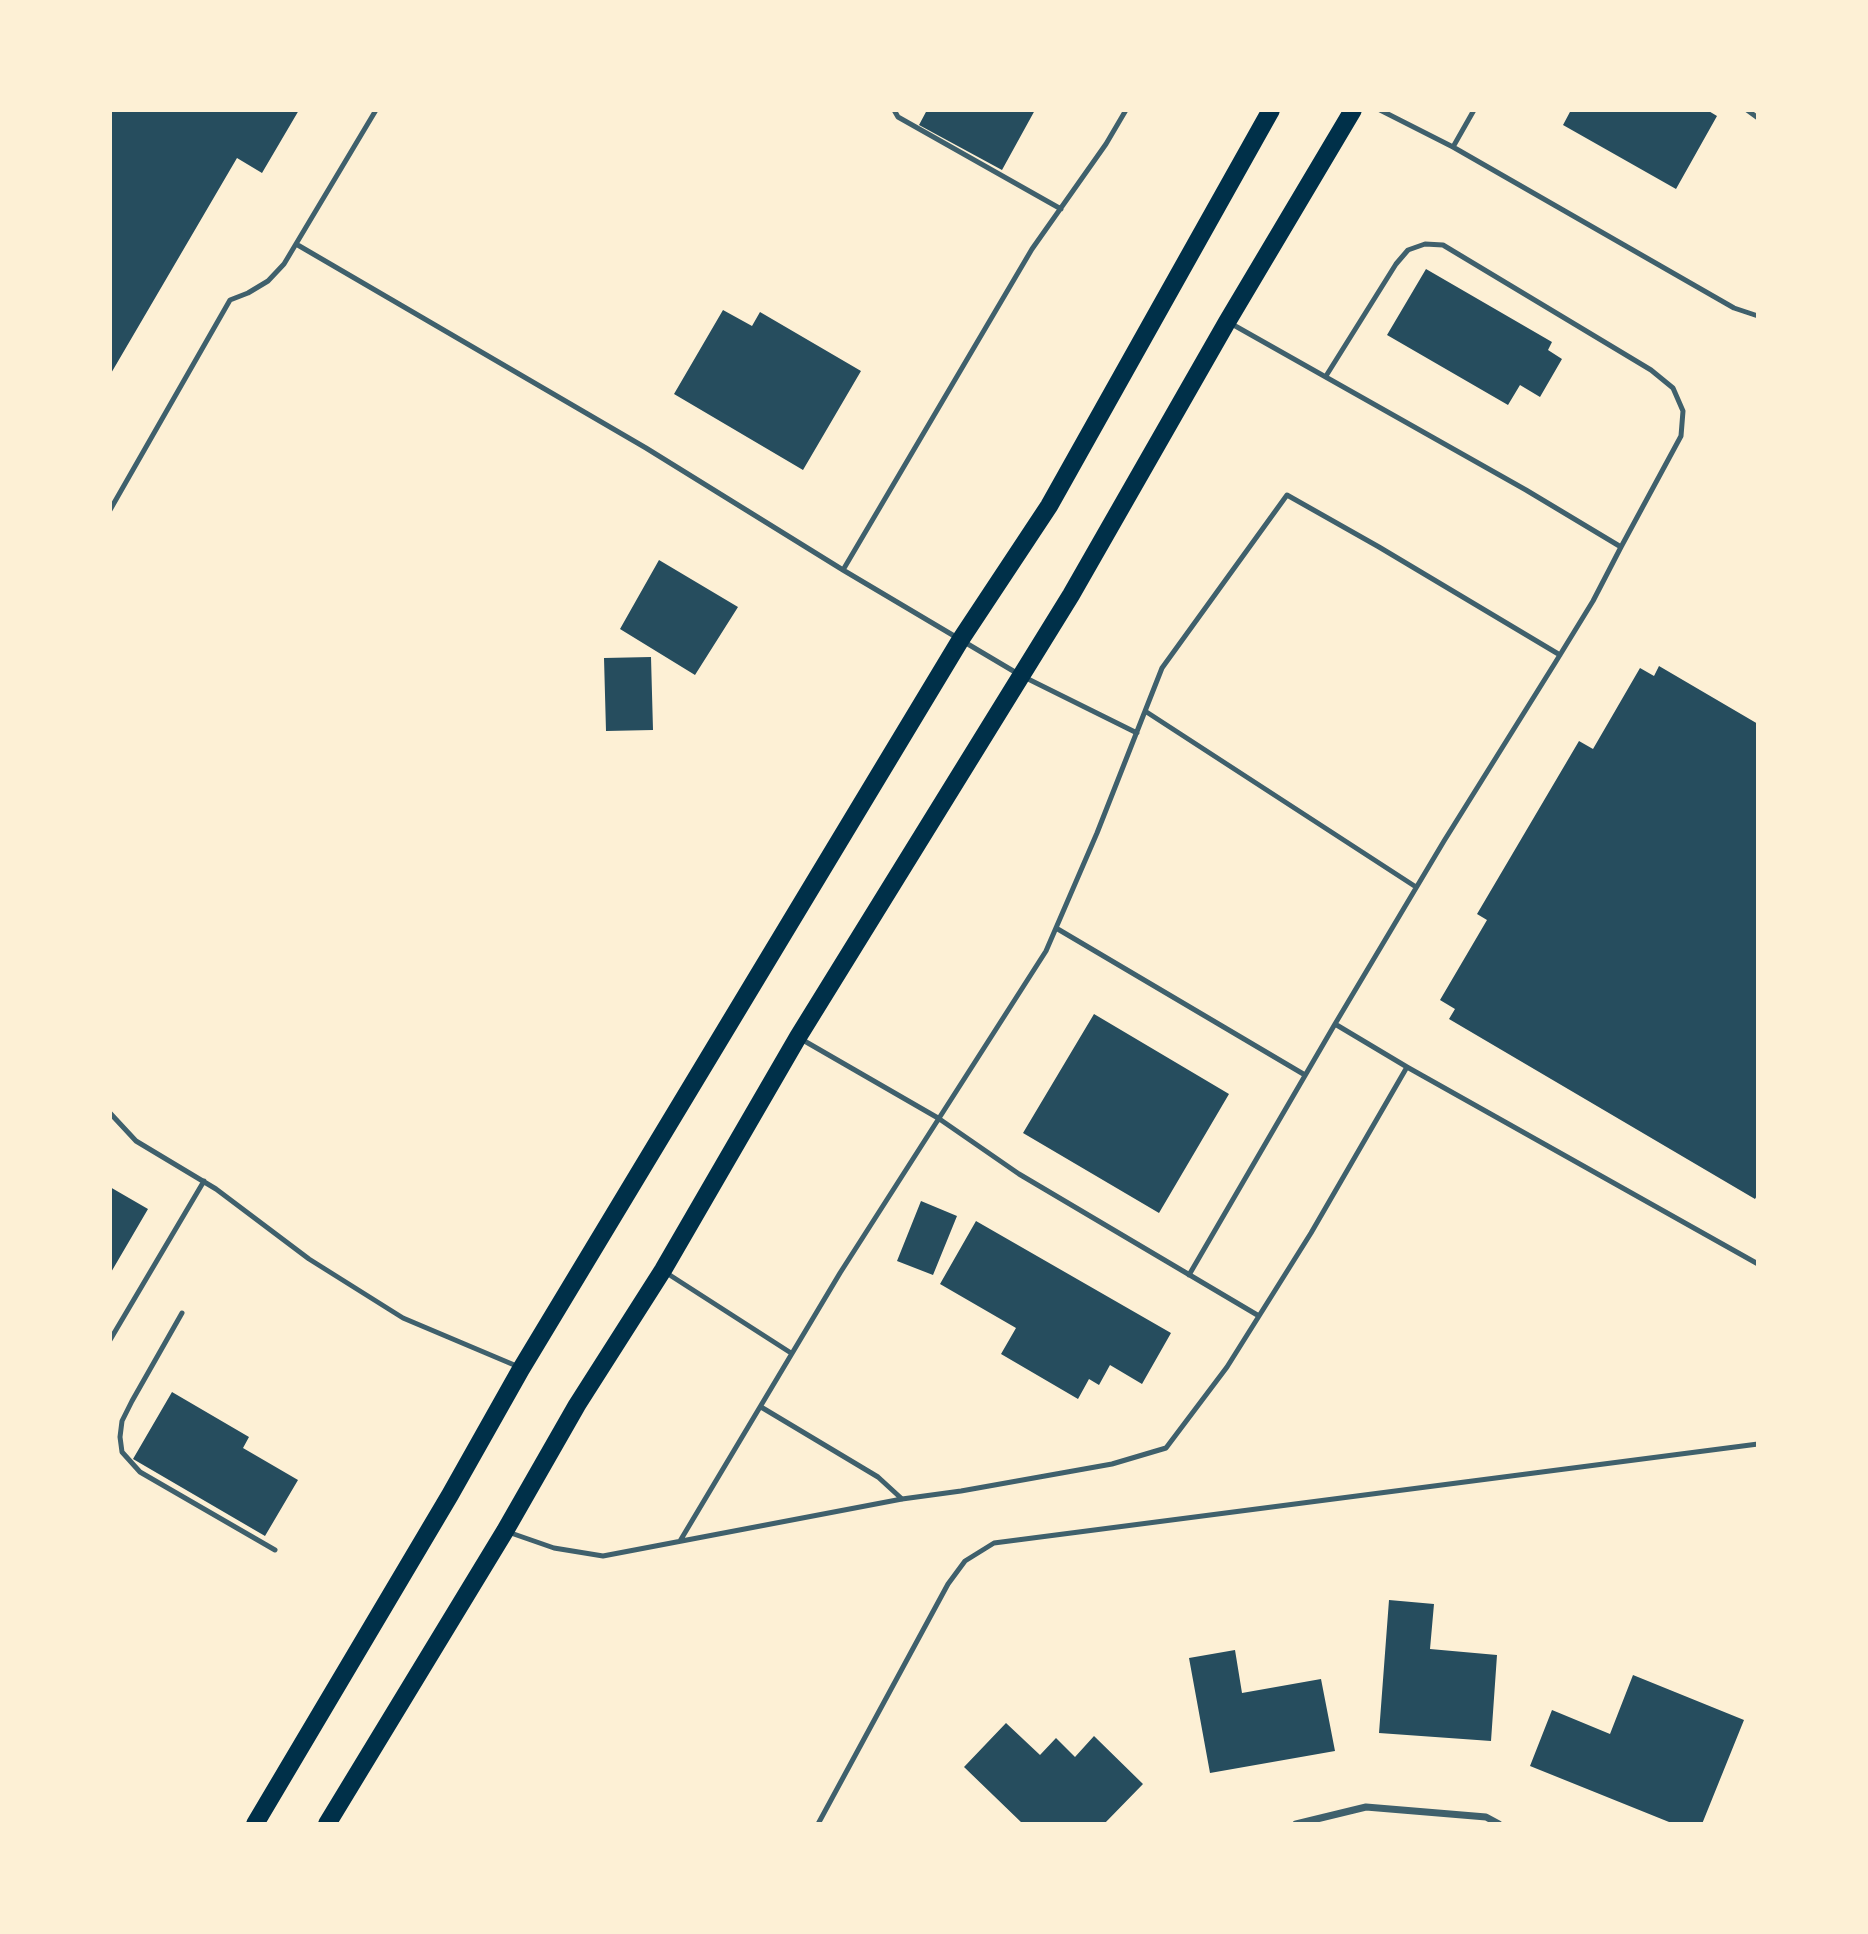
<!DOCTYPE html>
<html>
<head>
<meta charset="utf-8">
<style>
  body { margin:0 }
  #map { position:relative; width:1868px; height:1934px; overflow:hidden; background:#fdf0d5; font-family:"DM Sans",sans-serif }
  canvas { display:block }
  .frame { position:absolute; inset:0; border:112px solid #fdf0d5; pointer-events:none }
</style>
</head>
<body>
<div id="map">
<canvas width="1868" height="1934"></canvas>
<div class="frame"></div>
</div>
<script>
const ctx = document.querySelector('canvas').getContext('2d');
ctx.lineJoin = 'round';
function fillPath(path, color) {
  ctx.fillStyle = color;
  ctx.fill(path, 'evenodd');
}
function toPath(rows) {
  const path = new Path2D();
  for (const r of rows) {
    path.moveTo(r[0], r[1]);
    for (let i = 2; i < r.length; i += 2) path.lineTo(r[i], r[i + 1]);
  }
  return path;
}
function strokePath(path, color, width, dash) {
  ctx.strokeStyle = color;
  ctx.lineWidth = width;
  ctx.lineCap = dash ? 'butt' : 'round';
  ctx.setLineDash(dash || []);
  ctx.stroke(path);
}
fillPath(toPath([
  [110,110,299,110,262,173,237,158,110,375],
  [927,110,1035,110,1002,170,919,125],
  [1571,110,1707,110,1717,116,1676,189,1563,125],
  [1426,269,1552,342,1548,350,1562,359,1540,397,1520,385,1508,405,1387,335],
  [723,310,752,326,760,312,861,371,803,470,674,394],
  [659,560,738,607,695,675,620,629],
  [651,657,653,730,606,731,604,658],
  [1659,666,1758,724,1758,1194,1755,1199,1449,1019,1455,1009,1440,1000,1487,920,1477,914,1579,741,1593,749,1640,668,1654,676],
  [1094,1014,1229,1094,1159,1213,1023,1133],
  [110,1187,148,1209,110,1274],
  [921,1201,957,1216,933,1275,897,1261],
  [976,1221,1171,1333,1142,1384,1110,1365,1099,1385,1089,1379,1078,1399,1001,1354,1016,1328,940,1284],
  [172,1392,249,1437,243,1448,298,1480,265,1536,133,1459],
  [1389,1600,1434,1604,1430,1649,1497,1655,1491,1741,1379,1733],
  [1235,1650,1242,1693,1321,1679,1335,1751,1210,1773,1189,1658],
  [1633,1675,1744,1720,1702,1824,1674,1824,1530,1766,1552,1710,1610,1734],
  [1006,1723,1040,1755,1056,1738,1075,1757,1094,1736,1143,1784,1104,1824,1023,1824,964,1767]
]), '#264d5e');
strokePath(toPath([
  [894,110,898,117,1061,209],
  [1380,110,1453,147,1734,308,1758,316],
  [1747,110,1758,118],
  [1453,147,1474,110],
  [296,244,646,448,843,570,1020,675,1137,733],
  [1230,323,1526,490,1621,547,1593,601,1555,663,1444,841,1335,1024,1407,1067],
  [1326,376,1396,264,1408,250,1425,244,1443,245,1651,370,1673,388,1683,411,1681,436,1621,547],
  [110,510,230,300,248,293,268,281,284,264,376,110],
  [843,570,1032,249,1106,144,1126,110],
  [1145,711,1416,887],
  [1056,928,1305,1075],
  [801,1039,938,1118,1019,1174,1259,1316],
  [110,1113,136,1141,216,1189,309,1259,403,1318,519,1367],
  [665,1272,791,1353],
  [1189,1275,1335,1024],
  [182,1313,132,1401,122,1421,120,1437,122,1452,140,1472,275,1550],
  [110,1340,204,1181],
  [761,1407,878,1477,902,1499],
  [508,1532,554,1548,603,1556,902,1499,961,1491,1112,1464,1166,1448,1227,1367,1259,1316,1311,1233,1407,1067,1758,1264],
  [680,1541,840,1273,1046,951,1097,833,1162,668,1287,495,1379,547,1560,655],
  [818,1824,948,1584,965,1561,994,1543,1758,1444]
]), '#3f606c', 5);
strokePath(toPath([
  [1296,1824,1366,1807,1486,1817,1499,1824]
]), '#3f606c', 7);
strokePath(toPath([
  [255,1824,450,1495,521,1369,961,639,1049,506,1271,110],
  [327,1824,505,1531,577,1405,663,1270,798,1037,1071,595,1227,322,1353,110]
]), '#003049', 18);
</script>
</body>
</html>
